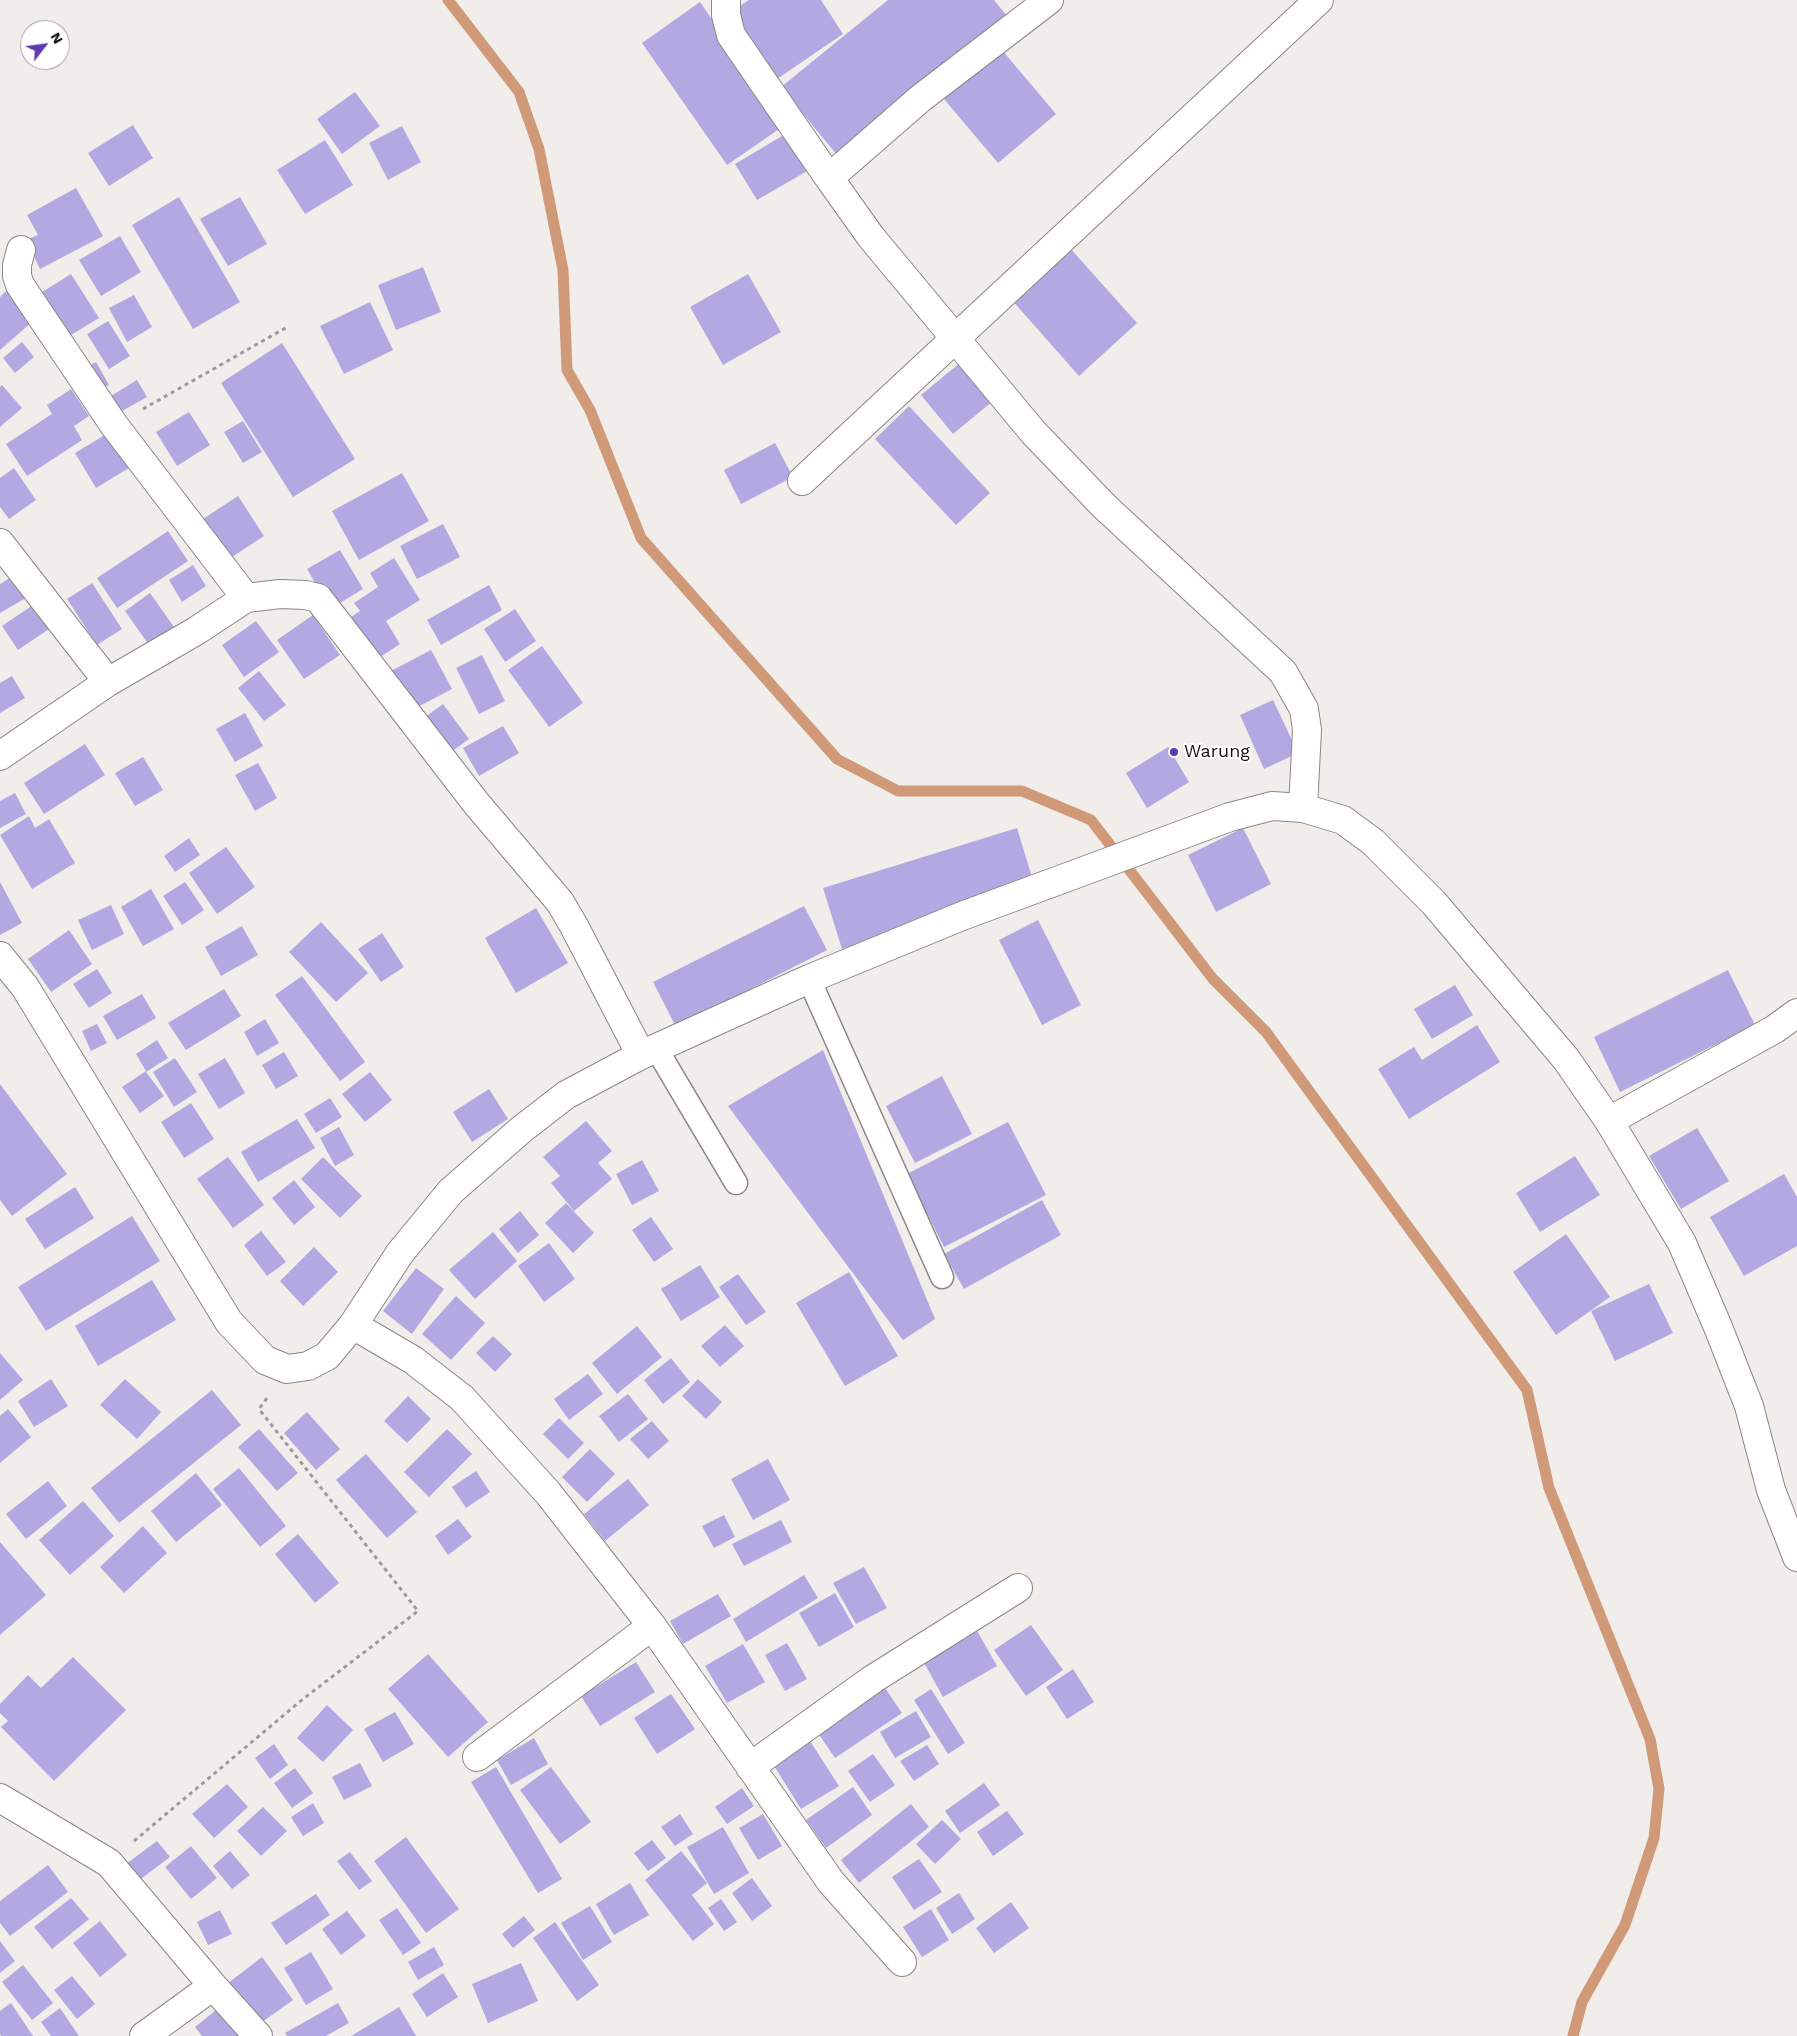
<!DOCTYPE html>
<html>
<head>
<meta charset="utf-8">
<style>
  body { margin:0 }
  #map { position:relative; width:1797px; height:2036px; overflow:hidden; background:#f0edeb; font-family:"Work Sans",sans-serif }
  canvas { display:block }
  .north { position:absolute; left:20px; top:20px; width:50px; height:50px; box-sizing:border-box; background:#fff; border:1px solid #a0a09f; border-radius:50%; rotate:60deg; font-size:14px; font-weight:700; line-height:20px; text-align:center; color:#121110 }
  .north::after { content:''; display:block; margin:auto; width:18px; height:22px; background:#5f39b1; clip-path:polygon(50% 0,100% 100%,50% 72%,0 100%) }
</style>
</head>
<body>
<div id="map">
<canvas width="1797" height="2036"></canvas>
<div class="north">N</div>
</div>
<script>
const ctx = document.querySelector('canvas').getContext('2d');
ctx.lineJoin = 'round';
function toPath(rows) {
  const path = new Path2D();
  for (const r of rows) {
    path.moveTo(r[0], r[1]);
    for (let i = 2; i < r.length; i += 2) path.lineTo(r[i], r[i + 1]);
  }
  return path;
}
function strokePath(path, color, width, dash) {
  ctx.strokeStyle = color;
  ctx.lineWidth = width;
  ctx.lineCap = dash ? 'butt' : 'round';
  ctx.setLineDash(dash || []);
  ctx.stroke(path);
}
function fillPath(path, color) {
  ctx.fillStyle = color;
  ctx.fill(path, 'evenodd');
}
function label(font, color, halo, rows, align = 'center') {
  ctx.font = font + ' "Work Sans",sans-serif';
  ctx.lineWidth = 4;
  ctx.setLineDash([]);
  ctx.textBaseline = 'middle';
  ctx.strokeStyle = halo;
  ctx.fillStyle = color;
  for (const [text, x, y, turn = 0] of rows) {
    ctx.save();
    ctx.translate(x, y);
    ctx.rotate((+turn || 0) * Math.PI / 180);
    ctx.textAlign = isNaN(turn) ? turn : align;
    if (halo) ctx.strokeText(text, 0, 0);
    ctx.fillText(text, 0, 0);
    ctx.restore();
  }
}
strokePath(toPath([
  [448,0,519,92,539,149,563,270,567,370,590,410,641,538,837,759,898,791,1022,791,1091,820,1213,979,1266,1032,1527,1390,1549,1488,1650,1739,1659,1789,1654,1838,1625,1925,1582,2002,1573,2036]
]), '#d09977', 11);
fillPath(toPath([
  [749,0,821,0,843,34,777,79,732,11],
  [888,0,994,0,1007,16,837,155,781,87],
  [700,2,785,125,727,165,642,43],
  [1002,50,1056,114,998,163,944,99],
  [355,92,380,126,342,154,317,119],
  [133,125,153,158,109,186,88,153],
  [402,126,421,162,388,180,369,143],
  [787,133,809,170,757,200,735,164],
  [325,140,353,185,305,214,277,170],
  [76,188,103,236,40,269,26,240,38,235,27,215],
  [179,197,240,302,193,329,132,225],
  [240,197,267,244,228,266,200,219],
  [120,236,141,272,101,296,79,260],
  [1069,247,1137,323,1079,376,1011,299],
  [423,267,441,312,396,330,378,285],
  [71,274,99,318,66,338,39,294],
  [748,274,781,332,723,365,690,307],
  [7,290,33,321,0,350,0,297],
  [134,295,152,327,127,342,109,308],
  [370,302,393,350,344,374,320,326],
  [108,321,130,356,109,369,87,334],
  [22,342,34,357,15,373,3,358],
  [282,343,355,459,293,497,221,383],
  [96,362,109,385,96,392,84,369],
  [961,362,993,401,953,434,921,395],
  [137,380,147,397,115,415,106,399],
  [2,385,22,408,0,427,0,387],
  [71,389,89,416,74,426,82,440,27,476,6,444,52,414,47,405],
  [909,406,990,493,956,525,875,439],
  [189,412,210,445,177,466,156,432],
  [243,421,262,452,243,463,224,432],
  [108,433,129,468,96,488,75,453],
  [775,443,793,477,741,504,724,470],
  [14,468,36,500,9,519,0,507,0,478],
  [402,473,429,521,359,560,332,511],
  [238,496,264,536,229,559,203,519],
  [443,524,460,557,417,579,400,546],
  [168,531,188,561,117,608,97,578],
  [340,550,363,589,330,609,307,569],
  [394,558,420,600,386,621,400,644,371,663,345,621,360,611,354,603,378,587,370,573],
  [193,565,206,586,182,602,169,580],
  [18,573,31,595,0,613,0,584],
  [92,583,122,629,97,645,67,599],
  [489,585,502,610,441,645,427,620],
  [150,593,174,627,149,645,125,611],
  [36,603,52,627,18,650,2,626],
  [515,609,536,641,505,662,484,629],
  [313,615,340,655,304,679,277,640],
  [256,621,279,652,244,677,222,645],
  [542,646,583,703,549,727,508,670],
  [431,650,452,689,410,711,389,672],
  [482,655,505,701,479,714,456,668],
  [259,671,286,705,264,721,238,688],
  [12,676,25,698,0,713,0,683],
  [1273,700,1298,753,1264,769,1240,715],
  [443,704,469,739,447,755,421,720],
  [245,713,263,746,235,762,216,729],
  [503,726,519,753,479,776,463,748],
  [85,744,105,775,44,814,24,783],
  [1168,747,1189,782,1147,808,1126,773],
  [143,757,163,790,135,806,115,773],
  [258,763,277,798,255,811,235,775],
  [15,793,26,814,0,828,0,801],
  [29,816,35,828,49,819,75,863,32,889,0,835],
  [1017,828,1035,887,842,949,823,888],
  [1243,828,1271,884,1216,912,1188,855],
  [189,838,200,855,175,872,164,856],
  [226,847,255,887,217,914,189,873],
  [0,882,22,923,0,935],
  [185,882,204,910,182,925,163,896],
  [151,889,174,929,143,946,121,907],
  [111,905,124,934,92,950,78,920],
  [804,906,827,950,676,1027,653,982],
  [536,908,568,963,516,993,485,938],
  [1038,920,1081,1005,1042,1025,999,940],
  [321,922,368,973,336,1002,289,952],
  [242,926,258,955,221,976,205,947],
  [69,930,92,964,51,992,28,959],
  [382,933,404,967,381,982,358,949],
  [97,969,112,993,89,1008,73,984],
  [1728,970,1755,1025,1620,1092,1594,1037],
  [302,976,365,1062,340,1081,275,995],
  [1455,985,1473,1015,1432,1039,1414,1009],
  [224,989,241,1016,186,1050,168,1023],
  [142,994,156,1018,117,1040,103,1016],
  [265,1019,279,1043,257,1056,244,1032],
  [97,1024,107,1043,91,1051,82,1031],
  [1477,1025,1500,1062,1409,1119,1378,1069,1414,1047,1422,1060],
  [157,1040,168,1058,146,1072,164,1096,140,1113,122,1087,146,1071,136,1054],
  [823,1050,935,1319,903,1340,728,1106],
  [284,1052,298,1076,276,1089,262,1065],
  [175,1058,197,1092,174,1107,153,1072],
  [225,1058,245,1093,219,1109,198,1074],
  [370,1072,392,1100,365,1122,342,1094],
  [942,1076,972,1134,915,1163,886,1106],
  [0,1084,67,1174,12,1216,0,1200],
  [489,1089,508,1119,472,1142,453,1112],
  [330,1098,342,1117,316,1133,304,1114],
  [191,1103,214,1139,184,1158,161,1122],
  [297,1119,315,1148,258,1182,241,1152],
  [586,1121,612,1151,598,1163,612,1179,574,1211,551,1183,560,1176,543,1157],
  [1008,1122,1046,1195,944,1247,907,1174],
  [339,1127,354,1155,335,1166,320,1138],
  [1697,1128,1729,1181,1681,1209,1649,1156],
  [1575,1156,1600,1195,1540,1232,1516,1193],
  [228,1157,264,1205,233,1228,197,1179],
  [323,1157,362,1196,340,1218,301,1179],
  [642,1160,659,1191,632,1205,616,1174],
  [1784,1174,1797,1197,1797,1246,1744,1276,1710,1217],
  [294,1180,315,1207,294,1225,272,1198],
  [75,1187,94,1218,45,1249,25,1219],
  [1042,1200,1061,1235,964,1289,944,1254],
  [566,1203,594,1233,573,1253,545,1223],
  [520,1211,539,1235,518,1253,499,1229],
  [132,1216,160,1261,46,1331,18,1287],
  [651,1217,673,1249,654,1262,632,1230],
  [261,1231,286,1262,267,1276,244,1245],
  [493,1232,517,1261,475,1299,449,1270],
  [1566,1234,1610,1297,1556,1335,1513,1272],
  [549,1243,575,1279,544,1302,518,1266],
  [314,1247,338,1272,303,1306,280,1281],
  [700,1265,720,1297,681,1321,661,1289],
  [416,1268,444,1289,412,1334,383,1311],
  [849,1272,898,1356,845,1386,796,1303],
  [738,1274,766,1312,746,1325,719,1287],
  [152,1280,176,1320,98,1366,75,1326],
  [1649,1284,1673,1333,1615,1361,1591,1311],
  [456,1296,485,1323,451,1360,422,1334],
  [725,1325,744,1346,720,1367,701,1346],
  [637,1326,662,1357,617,1394,592,1363],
  [493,1336,512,1354,495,1372,476,1353],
  [0,1353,23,1380,0,1400],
  [671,1358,690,1382,663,1404,644,1380],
  [588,1374,603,1394,569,1420,554,1399],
  [51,1379,68,1406,34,1427,18,1401],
  [125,1379,161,1412,137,1439,100,1405],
  [698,1379,722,1402,706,1419,682,1396],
  [212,1390,241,1425,119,1523,91,1488],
  [628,1394,648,1419,619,1442,599,1416],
  [408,1396,431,1419,407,1443,384,1421],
  [8,1409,31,1437,0,1463,0,1416],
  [307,1412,340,1449,316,1470,284,1433],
  [559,1418,584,1443,568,1459,543,1434],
  [652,1421,669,1441,648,1459,630,1439],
  [259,1429,298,1473,277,1491,238,1447],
  [447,1429,472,1454,429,1497,404,1472],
  [590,1449,615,1474,587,1502,562,1477],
  [366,1454,417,1512,387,1538,336,1480],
  [768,1459,790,1500,753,1520,731,1479],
  [239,1468,286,1526,260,1547,213,1489],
  [476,1471,490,1492,466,1508,452,1487],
  [196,1473,222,1505,176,1542,151,1511],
  [628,1479,649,1505,605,1541,584,1514],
  [48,1481,67,1506,26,1539,6,1514],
  [83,1501,114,1536,70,1575,39,1540],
  [724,1515,735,1537,714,1548,702,1526],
  [458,1519,472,1537,448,1555,435,1536],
  [781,1520,792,1542,744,1566,732,1544],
  [143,1526,167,1553,124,1593,100,1567],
  [298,1534,339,1583,315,1603,275,1554],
  [0,1542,46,1595,0,1635],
  [864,1567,887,1608,856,1624,833,1583],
  [804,1575,818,1598,746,1642,733,1619],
  [835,1593,854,1627,819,1647,799,1613],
  [718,1594,731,1616,683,1644,670,1621],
  [1031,1625,1063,1670,1026,1696,994,1650],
  [976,1629,997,1666,943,1697,922,1659],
  [787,1643,807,1679,785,1691,765,1655],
  [743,1644,765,1682,727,1703,705,1666],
  [428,1654,488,1722,448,1757,388,1689],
  [73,1657,126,1710,54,1781,1,1727,8,1721,0,1713,0,1704,28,1675,41,1688],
  [636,1662,655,1692,600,1726,581,1696],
  [1073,1669,1094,1702,1067,1719,1046,1687],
  [883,1685,902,1713,835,1758,816,1730],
  [931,1689,965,1743,948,1754,914,1700],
  [671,1694,695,1729,657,1754,634,1718],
  [327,1705,353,1730,323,1762,297,1738],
  [916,1711,931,1737,895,1758,880,1732],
  [395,1712,414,1744,383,1762,364,1729],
  [534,1738,548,1764,511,1785,497,1760],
  [810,1741,839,1786,801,1809,773,1764],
  [274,1744,288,1765,270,1779,255,1758],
  [927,1745,939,1764,914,1781,900,1761],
  [873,1754,895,1785,870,1802,848,1771],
  [360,1763,372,1786,344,1800,332,1777],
  [496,1767,562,1879,538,1893,471,1782],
  [551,1767,591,1822,560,1844,520,1790],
  [295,1768,313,1793,292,1808,274,1783],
  [984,1783,1000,1805,960,1833,945,1811],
  [227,1784,248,1807,214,1838,192,1814],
  [853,1787,872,1815,826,1848,806,1820],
  [742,1788,754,1806,727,1824,715,1807],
  [313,1803,324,1823,303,1836,291,1817],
  [911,1804,929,1827,859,1883,841,1860],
  [263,1807,287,1831,261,1856,237,1831],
  [1007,1811,1024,1834,993,1856,977,1832],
  [680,1814,693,1834,675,1846,661,1827],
  [763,1814,782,1846,758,1860,739,1828],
  [942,1820,961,1839,935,1864,916,1844],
  [723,1827,749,1873,714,1894,687,1847],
  [406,1837,459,1909,426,1933,374,1861],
  [652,1840,666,1858,648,1871,634,1853],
  [157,1841,170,1857,138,1881,126,1864],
  [191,1846,217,1878,191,1899,165,1867],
  [230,1851,250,1875,232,1889,213,1866],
  [681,1851,707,1883,692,1895,714,1924,693,1941,645,1880],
  [350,1852,372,1881,359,1890,337,1861],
  [919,1859,942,1892,914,1910,892,1877],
  [48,1865,68,1892,10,1936,0,1923,0,1901],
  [752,1878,772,1906,752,1921,732,1893],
  [630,1883,649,1915,614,1935,596,1904],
  [959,1893,975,1919,952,1934,936,1908],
  [316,1894,330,1915,286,1945,271,1923],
  [71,1898,89,1919,52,1949,34,1927],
  [721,1899,737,1922,724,1931,708,1908],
  [1011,1902,1029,1928,994,1953,976,1928],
  [590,1906,612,1942,583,1960,561,1923],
  [397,1908,421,1943,403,1955,379,1920],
  [931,1909,949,1940,922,1957,903,1927],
  [220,1910,232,1934,208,1945,197,1922],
  [347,1911,366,1936,341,1955,322,1929],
  [524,1916,535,1930,513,1948,502,1934],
  [100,1921,127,1955,100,1977,73,1943],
  [555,1922,599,1985,577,2001,533,1938],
  [0,1941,15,1961,0,1973],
  [434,1947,444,1965,418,1980,408,1962],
  [311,1952,333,1989,306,2005,284,1968],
  [262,1957,293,2000,258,2025,227,1984],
  [521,1963,538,2001,488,2023,472,1984],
  [23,1965,53,2003,32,2020,2,1982],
  [443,1973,458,1997,427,2017,412,1994],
  [72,1976,95,2004,77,2019,54,1990],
  [11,2003,33,2036,1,2036,0,2034,0,2011],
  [338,2003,349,2023,326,2036,287,2036,285,2033],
  [220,2007,241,2033,237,2036,202,2036,195,2027],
  [399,2007,416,2036,351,2036],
  [60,2008,79,2036,51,2036,41,2022]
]), '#b3a9e2');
const service = toPath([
  [809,979,942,1277],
  [656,1048,736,1183]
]);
const minor = toPath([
  [726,0,726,15,731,35,829,178],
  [1049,0,921,98,829,178,871,237,1033,432,1104,506,1283,672,1304,709,1307,730,1303,808],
  [21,250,17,265,17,276,20,285,114,425,246,598],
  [802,481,1319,0],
  [0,543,108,682],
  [0,756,108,682,196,631,246,598,280,594,305,595,318,598,476,803,560,902,574,926,641,1055],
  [1609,1121,1775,1029,1797,1013],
  [353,1325,413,1360,462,1398,548,1493,652,1626,831,1882,902,1962],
  [477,1757,652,1626],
  [750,1767,873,1679,1018,1588],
  [0,1798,109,1863,213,1986,258,2036],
  [144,2036,213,1986]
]);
const tertiary = toPath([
  [0,956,25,987,229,1322,265,1360,287,1369,308,1366,327,1356,353,1325,400,1253,451,1191,522,1129,566,1095,641,1055,809,979,962,916,1230,817,1272,806,1303,808,1343,820,1373,842,1434,903,1566,1059,1609,1121,1682,1243,1718,1327,1749,1406,1771,1490,1797,1557]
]);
strokePath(service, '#8a8786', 25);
strokePath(minor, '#8a8786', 30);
strokePath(tertiary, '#8a8786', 30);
strokePath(toPath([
  [143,409,289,326],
  [134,1841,303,1699,418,1611,259,1409,267,1398]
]), '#9d9b99', 3, [4, 4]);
strokePath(service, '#fff', 22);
strokePath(minor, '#fff', 28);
strokePath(tertiary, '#fff', 28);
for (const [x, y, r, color] of [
  [1174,752,5,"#5f39b1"]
]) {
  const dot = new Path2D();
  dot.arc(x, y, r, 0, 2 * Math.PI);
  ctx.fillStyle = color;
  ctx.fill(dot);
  strokePath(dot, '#fff', 2);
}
label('18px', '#121110', '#fff', [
  ["Warung",1184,752]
], 'left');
</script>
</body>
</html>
